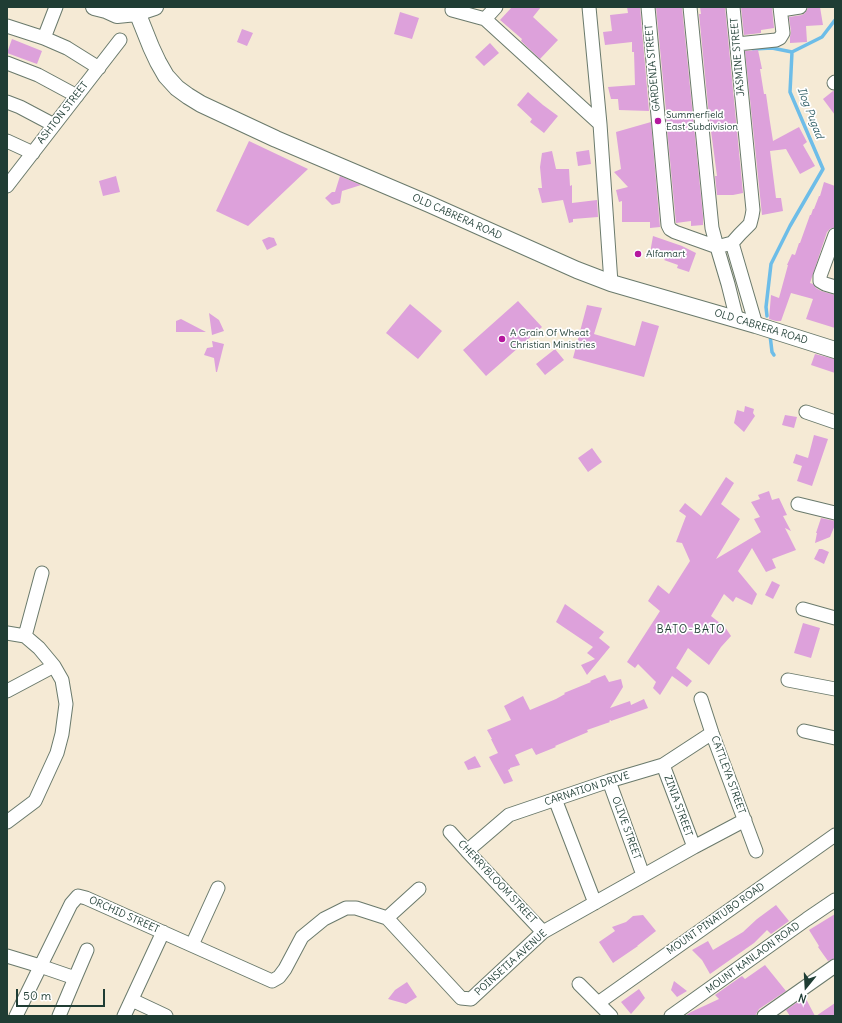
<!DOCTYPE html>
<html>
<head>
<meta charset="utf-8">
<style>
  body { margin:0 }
  #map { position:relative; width:842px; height:1023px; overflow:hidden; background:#f5ead5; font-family:Delius,sans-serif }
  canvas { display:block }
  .frame { position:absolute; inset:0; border:8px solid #1f3d34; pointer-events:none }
  .north { position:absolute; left:786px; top:967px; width:40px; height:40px; -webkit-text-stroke:3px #fff; paint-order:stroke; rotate:198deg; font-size:11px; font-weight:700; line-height:16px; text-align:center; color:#1f3d34 }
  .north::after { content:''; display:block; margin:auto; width:14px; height:18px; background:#1f3d34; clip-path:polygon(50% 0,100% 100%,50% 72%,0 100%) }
  .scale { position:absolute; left:16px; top:989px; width:89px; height:18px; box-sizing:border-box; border:2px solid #1f3d34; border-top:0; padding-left:5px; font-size:12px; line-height:14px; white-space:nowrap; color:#1f3d34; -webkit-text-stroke:3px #fff; paint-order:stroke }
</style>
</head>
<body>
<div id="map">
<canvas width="842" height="1023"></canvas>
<div class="frame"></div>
<div class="north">N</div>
<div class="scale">50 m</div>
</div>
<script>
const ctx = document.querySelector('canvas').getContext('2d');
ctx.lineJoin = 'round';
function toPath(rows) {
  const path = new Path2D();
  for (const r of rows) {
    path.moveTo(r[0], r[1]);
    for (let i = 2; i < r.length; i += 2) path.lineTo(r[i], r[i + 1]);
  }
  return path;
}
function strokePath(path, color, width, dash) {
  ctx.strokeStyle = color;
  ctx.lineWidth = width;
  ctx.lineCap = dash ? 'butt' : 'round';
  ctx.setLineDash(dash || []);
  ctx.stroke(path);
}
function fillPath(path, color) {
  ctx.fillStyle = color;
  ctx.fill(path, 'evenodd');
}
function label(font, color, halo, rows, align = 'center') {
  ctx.font = font + ' Delius,sans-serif';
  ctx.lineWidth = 3.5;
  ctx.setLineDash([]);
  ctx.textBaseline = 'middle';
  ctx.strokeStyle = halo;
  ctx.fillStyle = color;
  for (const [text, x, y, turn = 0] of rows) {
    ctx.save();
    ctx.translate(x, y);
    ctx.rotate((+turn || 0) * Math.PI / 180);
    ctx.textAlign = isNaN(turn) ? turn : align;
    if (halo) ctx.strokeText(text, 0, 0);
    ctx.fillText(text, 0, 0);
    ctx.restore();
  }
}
strokePath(toPath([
  [753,49,772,48,792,52],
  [767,316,766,307,771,264,790,226,823,169,790,92,792,52,822,37,835,20],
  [770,335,772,352,774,355]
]), '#6dbde8', 3.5);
fillPath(toPath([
  [512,7,541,7,533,17,558,40,540,59,521,41,522,39,500,20],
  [627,7,640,7,649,111,619,110,618,99,611,99,608,87,635,85,634,52,632,52,632,42,605,45,603,32,612,31,610,15,628,13],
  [656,7,682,7,703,216,703,225,691,226,691,221,676,223,666,118,690,111,666,111],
  [700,7,725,7,743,193,733,195,717,195,715,176,717,176,709,116,699,14,701,14],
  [741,7,772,7,774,28,761,30,761,33,744,35],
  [814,7,820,7,823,25,806,26,807,42,790,43,790,37,791,32,789,17,802,15,805,13,808,8],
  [400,12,419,18,412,39,394,34],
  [242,29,253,33,247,46,237,42],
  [12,39,42,51,37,64,7,53],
  [490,43,499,53,484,66,475,57],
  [758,50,762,69,760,69,764,94,766,94,770,122,773,141,799,127,807,142,803,145,815,166,800,174,786,149,770,151,776,198,781,198,783,211,762,215,745,51],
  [833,91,835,91,835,115,823,99],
  [528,92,543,105,558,116,544,133,530,122,532,119,517,105],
  [651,122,660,227,650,228,650,222,622,222,622,201,619,202,616,190,628,187,614,172,621,169,616,132],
  [249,141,308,169,248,226,216,211],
  [589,150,591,164,578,166,576,152],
  [552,151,556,169,569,169,570,186,572,185,572,203,597,200,598,217,573,219,573,222,569,223,563,200,542,203,538,188,542,188,540,167,542,153],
  [116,176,120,192,103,196,99,181],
  [340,176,361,185,342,191,340,203,332,205,325,198,332,192,335,192],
  [824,182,835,186,835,227,830,229,827,232,810,283,813,284,816,288,821,291,835,295,835,328,806,319,813,299,791,293,781,321,776,321,769,319,771,295,779,298,788,265,787,265,792,254,795,255,799,243,800,243,810,215,811,215,813,209,814,209,819,196,820,196],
  [653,236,682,246,696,253,689,272,677,268,678,265,664,260,665,259,650,253],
  [269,237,274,238,277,245,267,250,262,240],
  [518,301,542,327,486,376,463,350],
  [410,304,442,331,418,359,386,333],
  [587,305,602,308,594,334,635,346,642,321,659,326,644,377,573,358],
  [209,313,219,320,224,331,212,335],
  [181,319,206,332,176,332,176,321],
  [212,341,224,344,217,372,216,372,214,358,204,355,207,348,213,347],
  [555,349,564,360,545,375,536,364],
  [815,354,835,359,835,373,811,365],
  [745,406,754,409,753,413,755,416,744,432,734,423,737,410,744,412],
  [785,415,797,417,794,428,782,425],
  [814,435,828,439,812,486,797,481,802,466,793,463,796,454,808,458],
  [592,448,602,462,588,472,578,458],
  [726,477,734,483,721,504,740,519,716,559,761,532,754,519,760,517,751,502,760,499,758,495,769,491,772,500,779,498,787,515,783,516,791,531,785,528,796,550,772,559,776,568,766,572,752,548,738,571,757,594,752,605,736,597,733,602,724,594,711,616,725,627,731,636,721,647,709,665,688,648,676,668,692,681,687,687,672,676,660,695,653,688,656,682,638,664,635,668,627,662,660,611,648,601,658,585,669,594,690,561,682,543,676,542,686,516,679,511,685,503,701,516],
  [821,518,835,521,835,525,830,537,815,543,817,533,816,533],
  [819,549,822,549,829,552,824,564,814,559],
  [772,581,780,585,773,599,765,595],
  [565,604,604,632,599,638,610,647,587,675,581,665,595,659,587,653,593,647,556,622],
  [803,623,820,628,811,658,794,653],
  [605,675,609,682,621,679,623,687,610,708,630,701,631,705,644,699,648,708,611,721,611,720,609,721,610,722,587,730,588,732,555,746,556,747,536,755,532,748,515,755,520,765,510,768,510,769,508,770,513,781,504,784,489,757,498,753,491,739,492,739,487,730,511,720,504,706,523,696,530,710,556,699,565,694,564,693,591,682,590,681],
  [475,756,481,767,468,770,464,762],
  [776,905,789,921,771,934,767,930,754,943,710,974,702,960,692,950,708,941,713,950,743,932,757,919],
  [835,914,835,958,828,961,818,947,819,946,809,930],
  [643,915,656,931,637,946,638,946,613,963,599,942,615,931,612,927,626,922,633,916],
  [765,965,786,991,759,1009,755,1016,685,1016,691,1012,719,999,715,995,729,985,742,976,745,979],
  [674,981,687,991,677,997,671,990],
  [407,982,417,997,406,1004,388,999,395,990],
  [639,989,645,998,631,1014,621,1002],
  [805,997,815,1016,790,1016,786,1010],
  [835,1003,835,1016,816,1016]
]), '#dda1db');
const minor = toPath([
  [589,7,600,124,611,283],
  [648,7,668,225,670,229,675,232,717,247,732,243,740,234,750,224,752,216,753,210,733,7],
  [690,7,712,228,717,247,728,284,737,320],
  [452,10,485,19,600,124],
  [781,10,800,7],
  [485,19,496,7],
  [7,26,44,38,67,48,99,68],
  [44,38,56,7],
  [737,44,776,40,780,38,783,33,780,7],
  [7,63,38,75,77,96],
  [834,83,835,82],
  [7,102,20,107,54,125],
  [7,141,33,153],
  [7,186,120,40],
  [835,235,820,276,820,281,825,284,835,287],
  [732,243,756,325],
  [806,412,835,422],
  [798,504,835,513],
  [803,609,835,618],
  [7,633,25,636,39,648,54,666,62,680,66,704,62,734,57,753,35,801,7,822],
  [25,636,42,573],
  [788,680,835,689],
  [7,691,54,666],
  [701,699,712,733,756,851],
  [804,731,835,738],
  [663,765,694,847],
  [609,781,643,875],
  [555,799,595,903],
  [450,832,467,851,543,932],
  [467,851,509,815,609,781,663,765,712,733],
  [387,918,419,889],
  [192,945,218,888],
  [7,956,40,966,75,978],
  [579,984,611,1016],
  [132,1000,166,1016],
  [598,1003,835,835],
  [16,1016,71,904,78,896,86,898,272,981,279,977,285,969,302,937,324,919,346,908,356,908,387,918,461,998,471,999,543,932,694,847,745,820],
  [59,1016,75,978,87,950],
  [124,1016,163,932],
  [671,1016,807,919,835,900],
  [764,1016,835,966]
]);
const tertiary = toPath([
  [94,7,106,10,117,15,137,13,155,7],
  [135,7,151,47,158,62,166,76,177,88,188,96,201,104,276,139,429,204,577,270,611,283,756,325,835,350]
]);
strokePath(minor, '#6a7a6c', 15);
strokePath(tertiary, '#6a7a6c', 18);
strokePath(minor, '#fff', 13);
strokePath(tertiary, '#fff', 16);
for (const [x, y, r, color] of [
  [658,121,4,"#b5179e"],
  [638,254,4,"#b5179e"],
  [502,339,4,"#b5179e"]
]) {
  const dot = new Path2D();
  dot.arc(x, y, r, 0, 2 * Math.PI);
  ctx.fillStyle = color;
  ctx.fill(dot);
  strokePath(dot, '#fff', 1.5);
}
label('10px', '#1f3d34', '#fff', [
  ["JASMINE STREET",738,57,-95],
  ["GARDENIA STREET",653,68,-95],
  ["ASHTON STREET",63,113,-52],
  ["OLD CABRERA ROAD",457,217,24],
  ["OLD CABRERA ROAD",761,327,17],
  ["CATTLEYA STREET",728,775,70],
  ["CARNATION DRIVE",587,789,-18],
  ["ZINIA STREET",678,806,70],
  ["OLIVE STREET",626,828,70],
  ["CHERRYBLOOM STREET",497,882,47],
  ["ORCHID STREET",124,915,24],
  ["MOUNT PINATUBO ROAD",716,919,-35],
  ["MOUNT KANLAON ROAD",753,958,-36],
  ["POINSETIA AVENUE",511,963,-42]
]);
label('10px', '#1f3d34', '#fff', [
  ["Summerfield",666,115],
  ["East Subdivision",666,127],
  ["Alfamart",646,254],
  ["A Grain Of Wheat",510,333],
  ["Christian Ministries",510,345]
], 'left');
label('italic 11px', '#36636a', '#fff', [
  ["Ilog Pugad",810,113,69]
]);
ctx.letterSpacing = '1px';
label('11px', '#1f3d34', '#fff', [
  ["BATO-BATO",691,630]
]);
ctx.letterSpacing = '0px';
</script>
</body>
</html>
